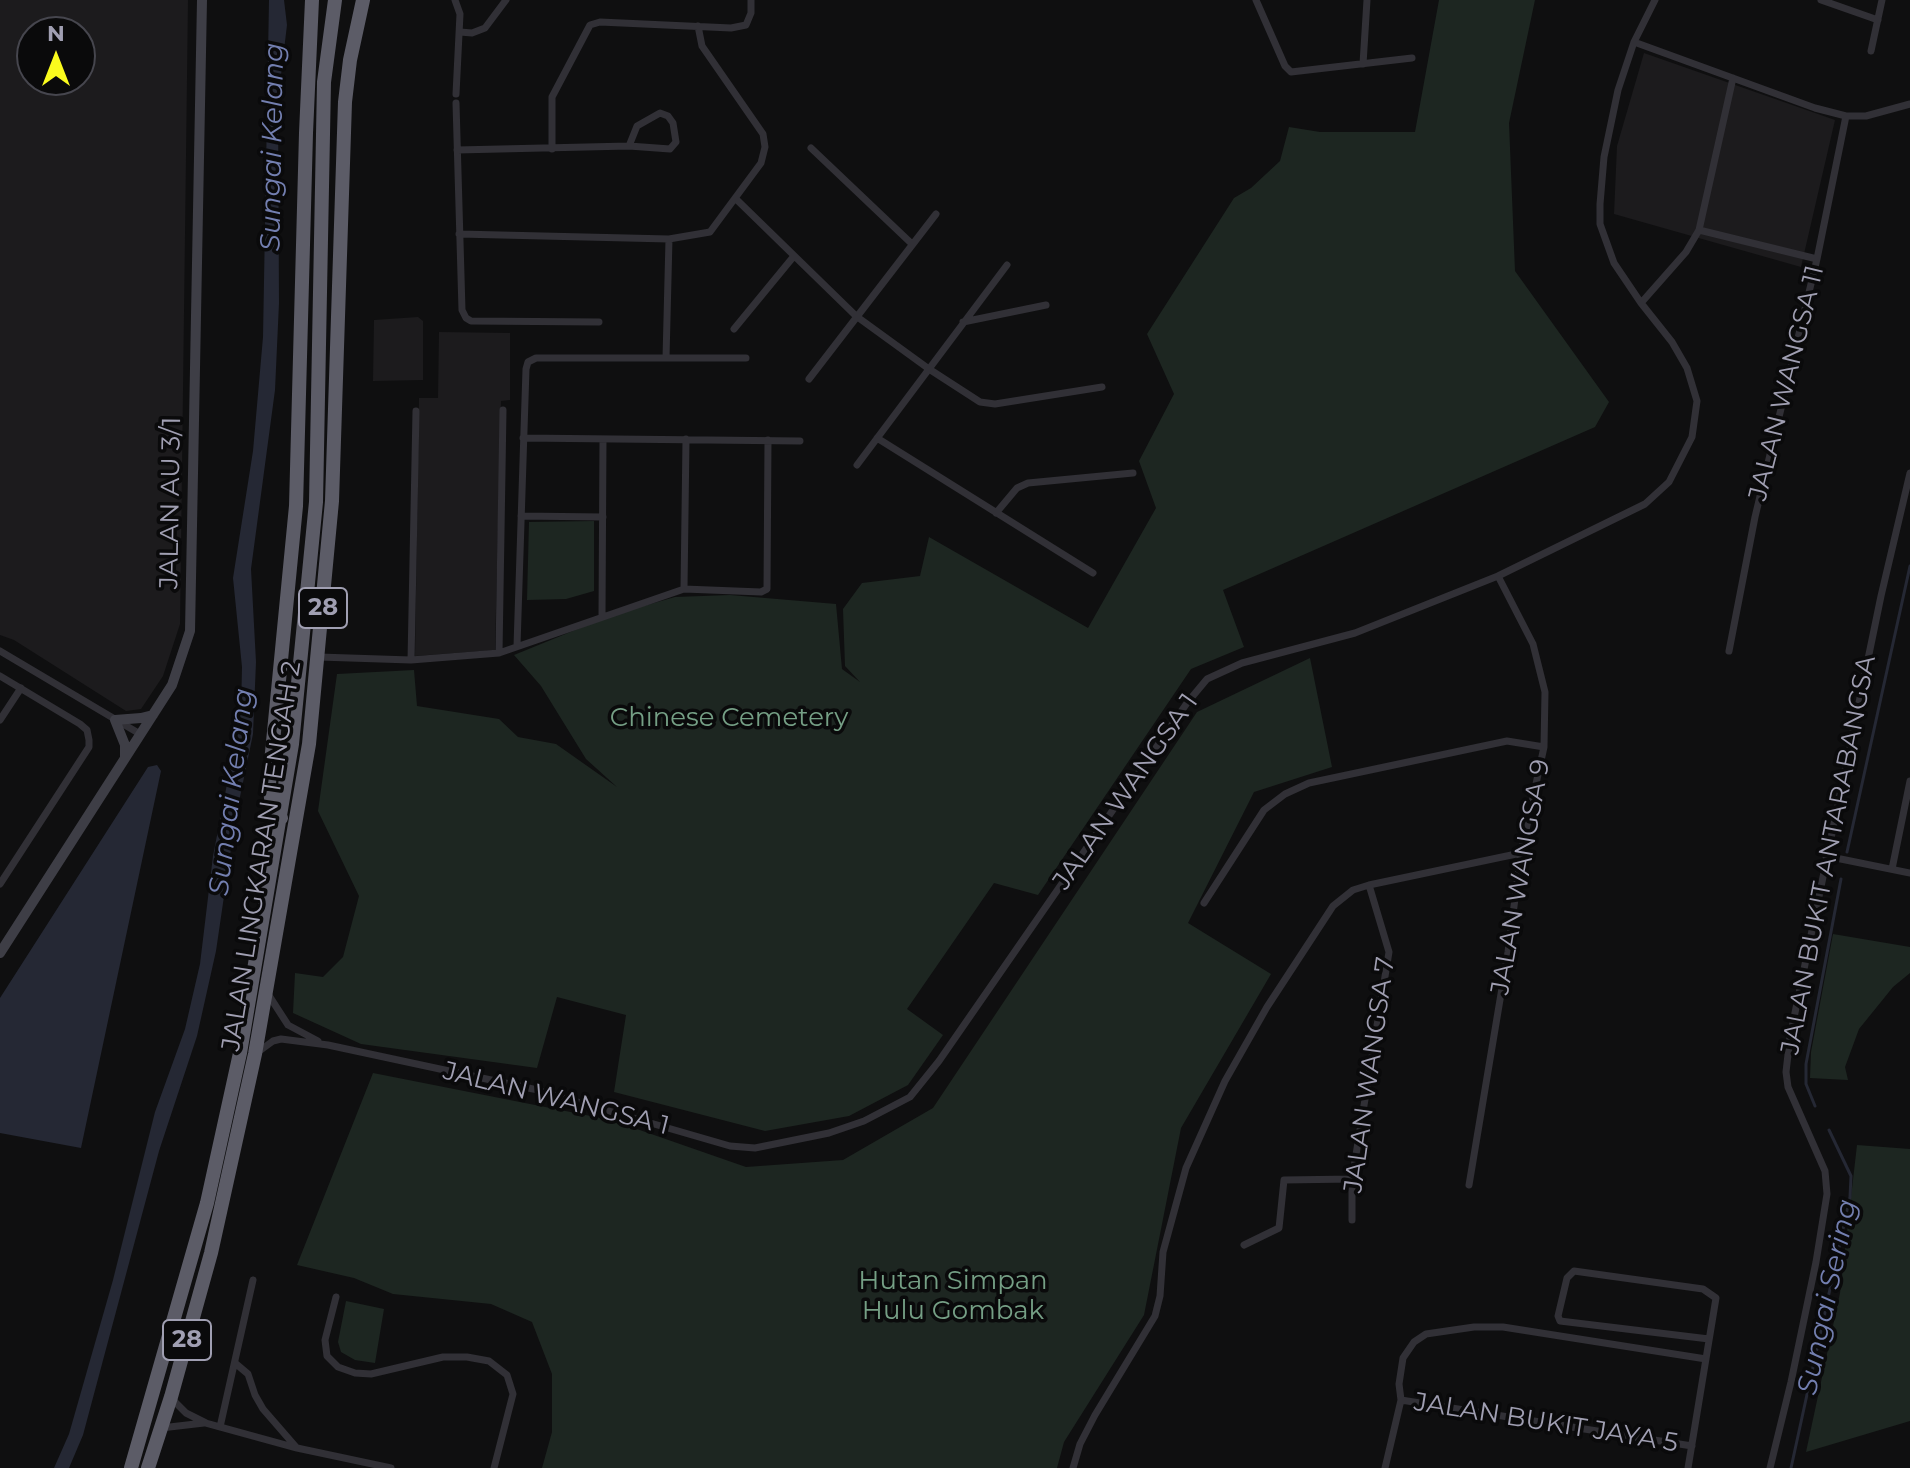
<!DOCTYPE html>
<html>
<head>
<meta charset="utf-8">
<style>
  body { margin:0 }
  #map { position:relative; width:1910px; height:1468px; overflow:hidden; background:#0f0f10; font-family:Montserrat,sans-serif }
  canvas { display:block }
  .north { position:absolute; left:16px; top:16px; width:80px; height:80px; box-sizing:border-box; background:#0a0a0b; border:2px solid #46464e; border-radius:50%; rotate:0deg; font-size:22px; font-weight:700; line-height:32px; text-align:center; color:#a09fb2 }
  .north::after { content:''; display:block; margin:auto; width:28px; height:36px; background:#fafb1d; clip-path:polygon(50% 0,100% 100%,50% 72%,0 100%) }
</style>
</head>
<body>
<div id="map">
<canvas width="1910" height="1468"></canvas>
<div class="north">N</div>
</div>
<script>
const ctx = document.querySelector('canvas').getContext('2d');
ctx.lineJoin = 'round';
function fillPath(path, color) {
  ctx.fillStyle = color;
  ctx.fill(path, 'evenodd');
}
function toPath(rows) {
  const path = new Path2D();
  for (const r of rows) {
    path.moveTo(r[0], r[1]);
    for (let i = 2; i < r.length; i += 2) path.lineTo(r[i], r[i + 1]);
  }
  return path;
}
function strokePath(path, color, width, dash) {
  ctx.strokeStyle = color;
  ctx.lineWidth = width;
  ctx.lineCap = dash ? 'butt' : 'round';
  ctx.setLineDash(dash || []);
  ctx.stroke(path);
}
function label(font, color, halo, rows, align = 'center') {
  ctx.font = font + ' Montserrat,sans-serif';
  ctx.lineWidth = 7;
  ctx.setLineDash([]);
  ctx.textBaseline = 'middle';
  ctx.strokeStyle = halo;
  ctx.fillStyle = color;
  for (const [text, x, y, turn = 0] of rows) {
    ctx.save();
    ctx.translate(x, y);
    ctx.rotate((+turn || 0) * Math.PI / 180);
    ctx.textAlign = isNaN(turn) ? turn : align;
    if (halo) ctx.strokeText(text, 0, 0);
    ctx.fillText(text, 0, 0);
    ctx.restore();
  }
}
fillPath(toPath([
  [0,0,188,0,180,624,163,676,141,709,126,711,14,640,0,635],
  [32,32,80,32,80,80,32,80],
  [1644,53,1835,120,1801,267,1614,214,1617,146],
  [418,317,423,321,423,380,373,381,374,320],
  [439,332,510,333,510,400,501,401,495,650,415,656,419,398,438,398]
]), '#1c1b1d');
fillPath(toPath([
  [1439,0,1535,0,1509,123,1515,271,1609,402,1595,427,1223,590,1244,647,1191,669,1038,895,994,883,907,1009,943,1035,908,1085,849,1116,765,1131,614,1092,626,1015,557,997,537,1068,361,1044,293,1013,295,973,323,977,343,957,359,896,318,811,337,674,414,670,417,706,499,719,518,737,556,744,617,787,586,759,541,686,514,655,612,615,675,597,730,595,836,604,842,669,860,682,845,666,843,609,862,583,920,576,929,537,1088,628,1156,508,1139,461,1174,394,1147,334,1234,198,1251,188,1280,161,1289,127,1320,132,1415,132],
  [594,521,594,591,566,599,527,600,529,522],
  [1310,658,1332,767,1254,792,1188,923,1271,974,1181,1128,1144,1315,1064,1442,1057,1468,542,1468,552,1432,552,1374,532,1322,491,1304,393,1294,354,1278,297,1265,373,1073,611,1120,746,1167,843,1160,933,1108,1197,712],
  [1833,934,1910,947,1910,973,1893,987,1859,1029,1845,1067,1848,1080,1810,1078,1811,1052],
  [1857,1145,1910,1149,1910,1421,1806,1452,1840,1293],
  [346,1301,384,1309,375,1363,355,1360,341,1352,338,1342]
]), '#1d2621');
fillPath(toPath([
  [269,0,284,0,287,25,278,100,279,303,275,390,251,569,256,662,253,734,235,821,216,951,197,1036,159,1151,83,1435,69,1468,54,1468,69,1434,113,1280,155,1112,185,1029,200,964,213,856,241,712,242,667,233,578,253,451,263,337],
  [157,765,161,771,81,1148,0,1133,0,998,148,767]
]), '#252834');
strokePath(toPath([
  [1847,852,1910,566],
  [1815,1106,1806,1084,1806,1064,1841,879],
  [1791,1468,1850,1197,1851,1176,1829,1130]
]), '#252834', 3);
strokePath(toPath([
  [455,0,460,14,456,94],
  [1256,0,1285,66,1291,72,1412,58],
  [1821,0,1878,20],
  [460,32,472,33,485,28,506,0],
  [1634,42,1815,108,1846,116,1866,116,1910,104],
  [1871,51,1882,0],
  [1363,64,1367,0],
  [456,103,462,310,466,318,471,321,599,322],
  [811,148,912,244],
  [552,149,552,97,590,25,600,22,731,28,746,25,751,13,751,0],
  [457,150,629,146,670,149,676,142,673,123,668,116,660,113,637,126,629,146],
  [736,199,856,316,929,369,980,402,995,404,1102,387],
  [1699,230,1817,259],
  [459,234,669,239,710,232,761,163,765,147,763,134,702,46,698,26],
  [1641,303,1686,252,1699,230,1733,78],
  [963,322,1046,305],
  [734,329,794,256],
  [666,358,669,239],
  [809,379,936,214],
  [523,438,800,441],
  [877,438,1093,573],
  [857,465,1007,265],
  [996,513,1017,488,1028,483,1133,473],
  [521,516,603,517],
  [684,589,686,439],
  [602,615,603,439],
  [517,646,526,369,528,362,536,358,746,358],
  [0,651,140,734],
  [1729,651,1755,517,1817,259,1846,116],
  [499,653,503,410],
  [319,657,411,660,499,653,684,589,761,592,767,589,768,440],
  [411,660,416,411],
  [0,676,80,724,87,730,89,740,89,747,0,884],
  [0,720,21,688],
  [1826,856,1910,873],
  [1892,869,1910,781],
  [1204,903,1264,810,1285,794,1309,783,1507,741,1544,747],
  [268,994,288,1025,318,1041],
  [258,1052,273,1041,281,1039,328,1045,533,1089,730,1146,755,1148,829,1133,864,1121,910,1097,939,1061,1187,703,1207,679,1242,663,1355,633,1498,576,1645,504,1669,482,1692,437,1697,401,1687,368,1672,342,1641,303,1614,263,1600,224,1600,204,1604,157,1618,90,1634,42,1655,0],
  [1469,1185,1508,952,1521,853,1544,747,1545,692,1533,644,1498,576],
  [1352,1220,1352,1179,1389,952,1369,885],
  [1244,1245,1279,1228,1284,1180,1352,1179],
  [336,1297,325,1340,327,1356,338,1367,355,1373,371,1374,443,1357,467,1357,489,1361,507,1375,513,1394,494,1468],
  [235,1363,248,1374,255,1395,263,1409,296,1447],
  [171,1398,186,1413,206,1423,297,1448,391,1468],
  [1401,1400,1692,1446],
  [220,1427,253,1280],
  [161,1428,204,1423],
  [1073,1468,1080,1444,1095,1415,1155,1316,1160,1296,1163,1252,1186,1168,1225,1081,1267,1007,1333,906,1353,890,1369,885,1521,853],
  [1385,1468,1401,1400,1399,1384,1403,1358,1414,1342,1426,1334,1474,1327,1503,1327,1706,1359],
  [1688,1468,1716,1298,1703,1289,1574,1271,1567,1278,1558,1316,1560,1321,1709,1339],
  [1770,1468,1791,1382,1816,1262,1827,1194,1825,1171,1788,1087,1786,1072,1790,1037,1881,596,1910,473]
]), '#313036', 7);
strokePath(toPath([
  [125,758,125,745,115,720,141,718,153,715],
  [0,953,172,685,190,631,202,0]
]), '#3e3e46', 10);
strokePath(toPath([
  [281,818,272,805,269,783,296,506,306,133,312,0],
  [131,1468,207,1203,240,1053,292,744,316,502,324,82,335,0],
  [148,1468,171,1397,211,1253,255,1054,309,744,332,501,345,102,350,60,363,0]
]), '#5c5c67', 14);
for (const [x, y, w] of [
  [323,608,48],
  [187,1340,48]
]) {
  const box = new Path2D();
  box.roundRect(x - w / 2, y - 20, w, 40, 6);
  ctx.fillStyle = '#0a0a0b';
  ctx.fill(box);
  strokePath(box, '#a09fb2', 2);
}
label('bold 24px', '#a09fb2', null, [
  ["28",323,608],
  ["28",187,1340]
]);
label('26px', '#a09fb2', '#0a0a0b', [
  ["JALAN WANGSA 11",1787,383,-76],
  ["JALAN AU 3/1",171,503,-89],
  ["JALAN WANGSA 1",1126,792,-55],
  ["JALAN BUKIT ANTARABANGSA",1829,855,-79],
  ["JALAN LINGKARAN TENGAH 2",262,856,-81],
  ["JALAN WANGSA 9",1521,877,-80],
  ["JALAN WANGSA 7",1370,1075,-82],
  ["JALAN WANGSA 1",556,1099,14],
  ["JALAN BUKIT JAYA 5",1546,1423,9]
]);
label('26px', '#759f85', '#0a0a0b', [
  ["Chinese Cemetery",729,718],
  ["Hutan Simpan",953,1281],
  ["Hulu Gombak",953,1311]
]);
label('italic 28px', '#737fb0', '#0a0a0b', [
  ["Sungai Kelang",273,147,-89],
  ["Sungai Kelang",232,792,-83],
  ["Sungai Sering",1828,1297,-78]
]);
</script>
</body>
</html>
